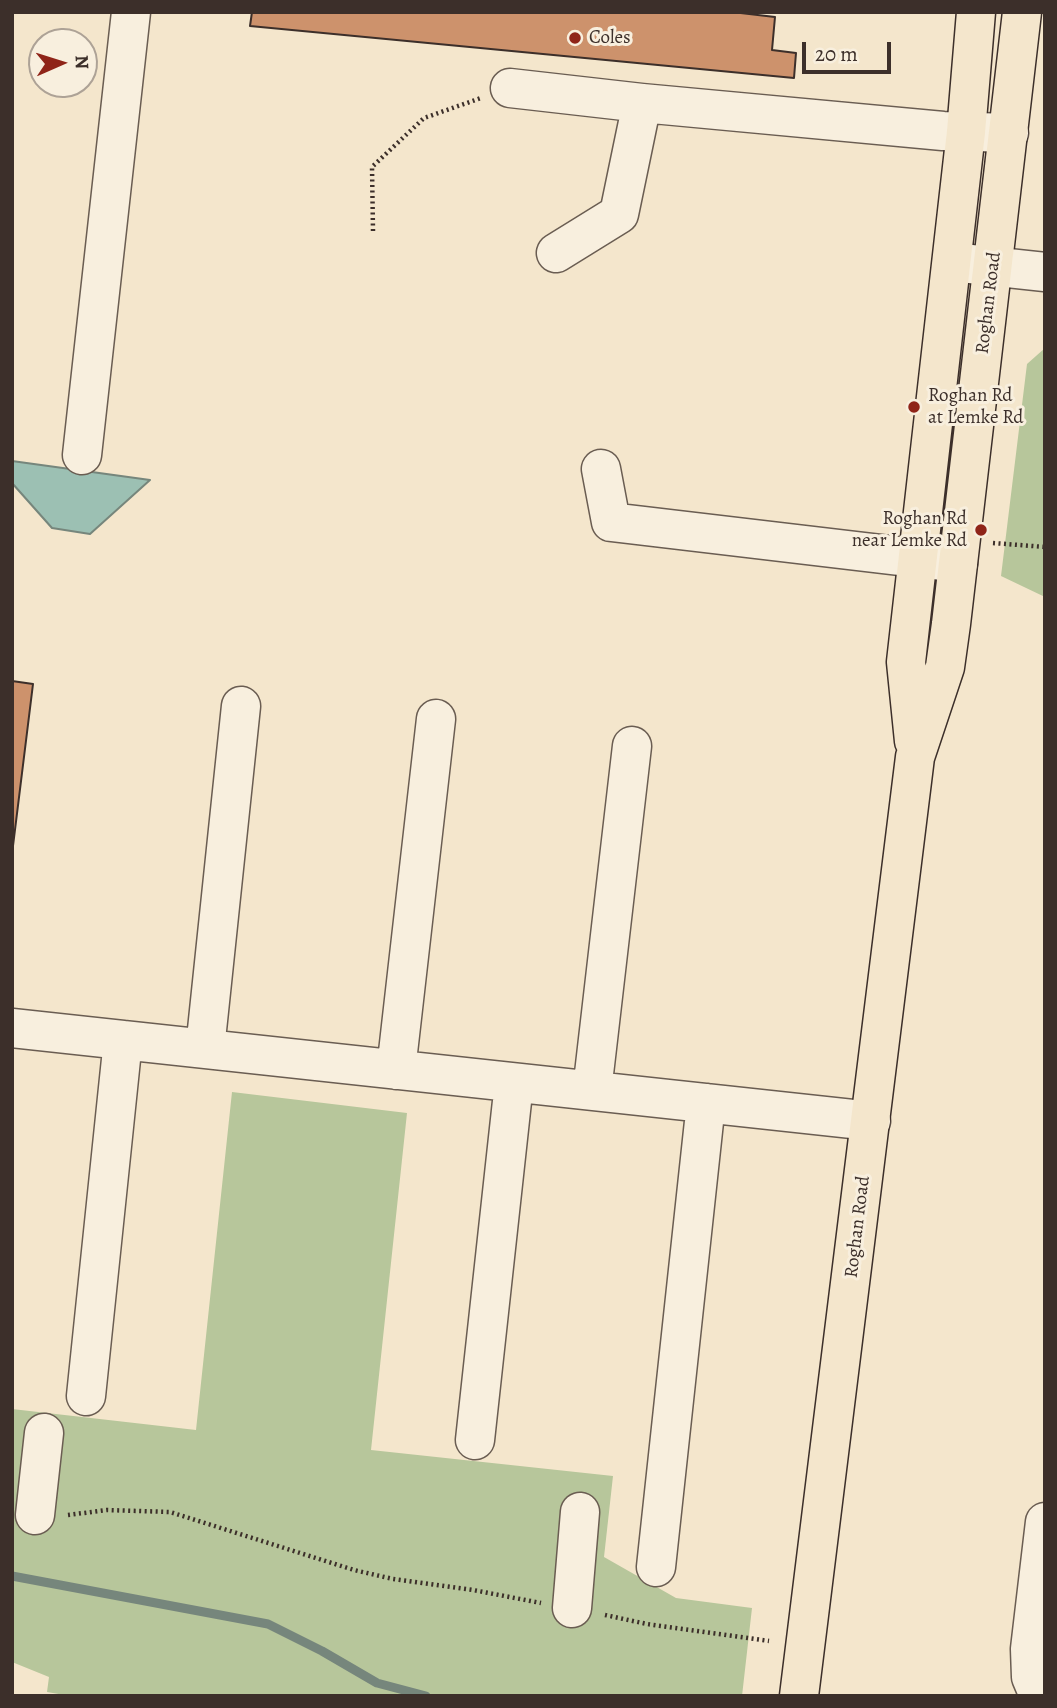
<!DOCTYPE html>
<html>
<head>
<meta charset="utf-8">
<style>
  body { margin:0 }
  #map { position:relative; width:1057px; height:1708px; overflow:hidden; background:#f4e6cc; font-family:Alegreya,serif }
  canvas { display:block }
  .frame { position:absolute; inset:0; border:14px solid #3c2f2a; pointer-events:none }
  .north { position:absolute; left:28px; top:28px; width:70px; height:70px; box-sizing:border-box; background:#f8efde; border:2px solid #ada296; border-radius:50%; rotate:87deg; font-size:19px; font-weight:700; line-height:28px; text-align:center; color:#3c2f2a }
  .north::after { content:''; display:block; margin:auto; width:24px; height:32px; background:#8f2418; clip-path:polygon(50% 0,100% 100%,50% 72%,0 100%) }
  .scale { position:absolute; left:802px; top:42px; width:89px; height:32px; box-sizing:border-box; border:4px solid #3c2f2a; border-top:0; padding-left:9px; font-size:21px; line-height:24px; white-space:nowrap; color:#3c2f2a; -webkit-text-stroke:5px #f8efde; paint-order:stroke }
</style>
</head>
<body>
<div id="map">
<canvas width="1057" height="1708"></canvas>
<div class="frame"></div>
<div class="north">N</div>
<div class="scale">20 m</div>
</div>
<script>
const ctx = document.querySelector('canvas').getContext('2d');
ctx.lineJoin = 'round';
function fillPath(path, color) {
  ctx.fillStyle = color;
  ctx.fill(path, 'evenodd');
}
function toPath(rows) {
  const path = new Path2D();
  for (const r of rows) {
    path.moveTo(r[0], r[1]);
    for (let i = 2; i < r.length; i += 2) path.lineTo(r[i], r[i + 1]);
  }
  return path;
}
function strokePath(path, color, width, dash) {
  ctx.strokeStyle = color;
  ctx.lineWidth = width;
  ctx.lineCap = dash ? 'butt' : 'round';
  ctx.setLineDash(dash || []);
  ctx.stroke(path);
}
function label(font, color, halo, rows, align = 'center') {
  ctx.font = font + ' Alegreya,serif';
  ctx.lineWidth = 6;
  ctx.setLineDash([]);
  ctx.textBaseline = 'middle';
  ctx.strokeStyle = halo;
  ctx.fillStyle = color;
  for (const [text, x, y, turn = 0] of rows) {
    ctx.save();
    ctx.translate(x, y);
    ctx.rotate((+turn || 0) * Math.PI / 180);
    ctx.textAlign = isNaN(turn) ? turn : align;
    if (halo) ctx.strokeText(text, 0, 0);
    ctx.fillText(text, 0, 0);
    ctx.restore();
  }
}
fillPath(toPath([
  [1045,348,1045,597,1001,576,1027,364],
  [232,1092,407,1113,371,1450,613,1476,604,1557,676,1598,752,1608,742,1696,70,1696,47,1692,49,1677,12,1662,12,1409,196,1430]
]), '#b7c69b');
const water = toPath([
  [12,461,150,480,90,534,52,528,12,483,12,461]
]);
fillPath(water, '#9cc0b3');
strokePath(water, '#76867c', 2);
strokePath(toPath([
  [12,1576,268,1624,322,1651,377,1683,426,1696]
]), '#76867c', 9);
const building = toPath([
  [252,12,732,12,775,17,772,50,796,53,794,78,250,26,252,12],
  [12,681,33,684,12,854,12,681]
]);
fillPath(building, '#cd926c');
strokePath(building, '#3c2f2a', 2);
const minor = toPath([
  [510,88,642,103,943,131,1009,133],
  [556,253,619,214,642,103],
  [952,262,1045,272],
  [82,455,131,12],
  [601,469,611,522,958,563],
  [12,1028,871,1121],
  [205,1049,241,706],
  [396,1070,436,719],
  [592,1091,632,746],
  [86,1396,123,1040],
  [475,1440,514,1083],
  [35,1515,44,1433],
  [656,1567,706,1103],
  [572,1608,580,1512],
  [1039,1696,1031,1677,1030,1649,1045,1522]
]);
const major = toPath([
  [914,741,906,662,966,132,976,12],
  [799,1696,915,757,945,667,951,624,1022,12]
]);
strokePath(minor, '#6a5d52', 41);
strokePath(major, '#3c2f2a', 41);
strokePath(toPath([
  [373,231,372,167,424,118,481,98],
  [993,543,1045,547],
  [68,1515,107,1510,170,1512,354,1570,393,1579,473,1590,541,1603],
  [605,1615,647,1624,769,1641]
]), '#3c2f2a', 4.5, [2, 3.5]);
strokePath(minor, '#f8efde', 38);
strokePath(major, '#f4e6cc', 38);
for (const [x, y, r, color] of [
  [575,38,7,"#8f2418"],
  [914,407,7,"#8f2418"],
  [981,530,7,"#8f2418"]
]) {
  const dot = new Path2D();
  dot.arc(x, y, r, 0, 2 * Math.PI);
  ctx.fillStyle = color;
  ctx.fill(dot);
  strokePath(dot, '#f8efde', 2.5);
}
label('19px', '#3c2f2a', '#f8efde', [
  ["Coles",589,38],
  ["Roghan Rd",928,396],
  ["at Lemke Rd",928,418],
  ["Roghan Rd",967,519,"right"],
  ["near Lemke Rd",967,541,"right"]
], 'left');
label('19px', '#3c2f2a', '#f8efde', [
  ["Roghan Road",989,303,-83],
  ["Roghan Road",858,1227,-83]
]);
</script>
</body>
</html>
